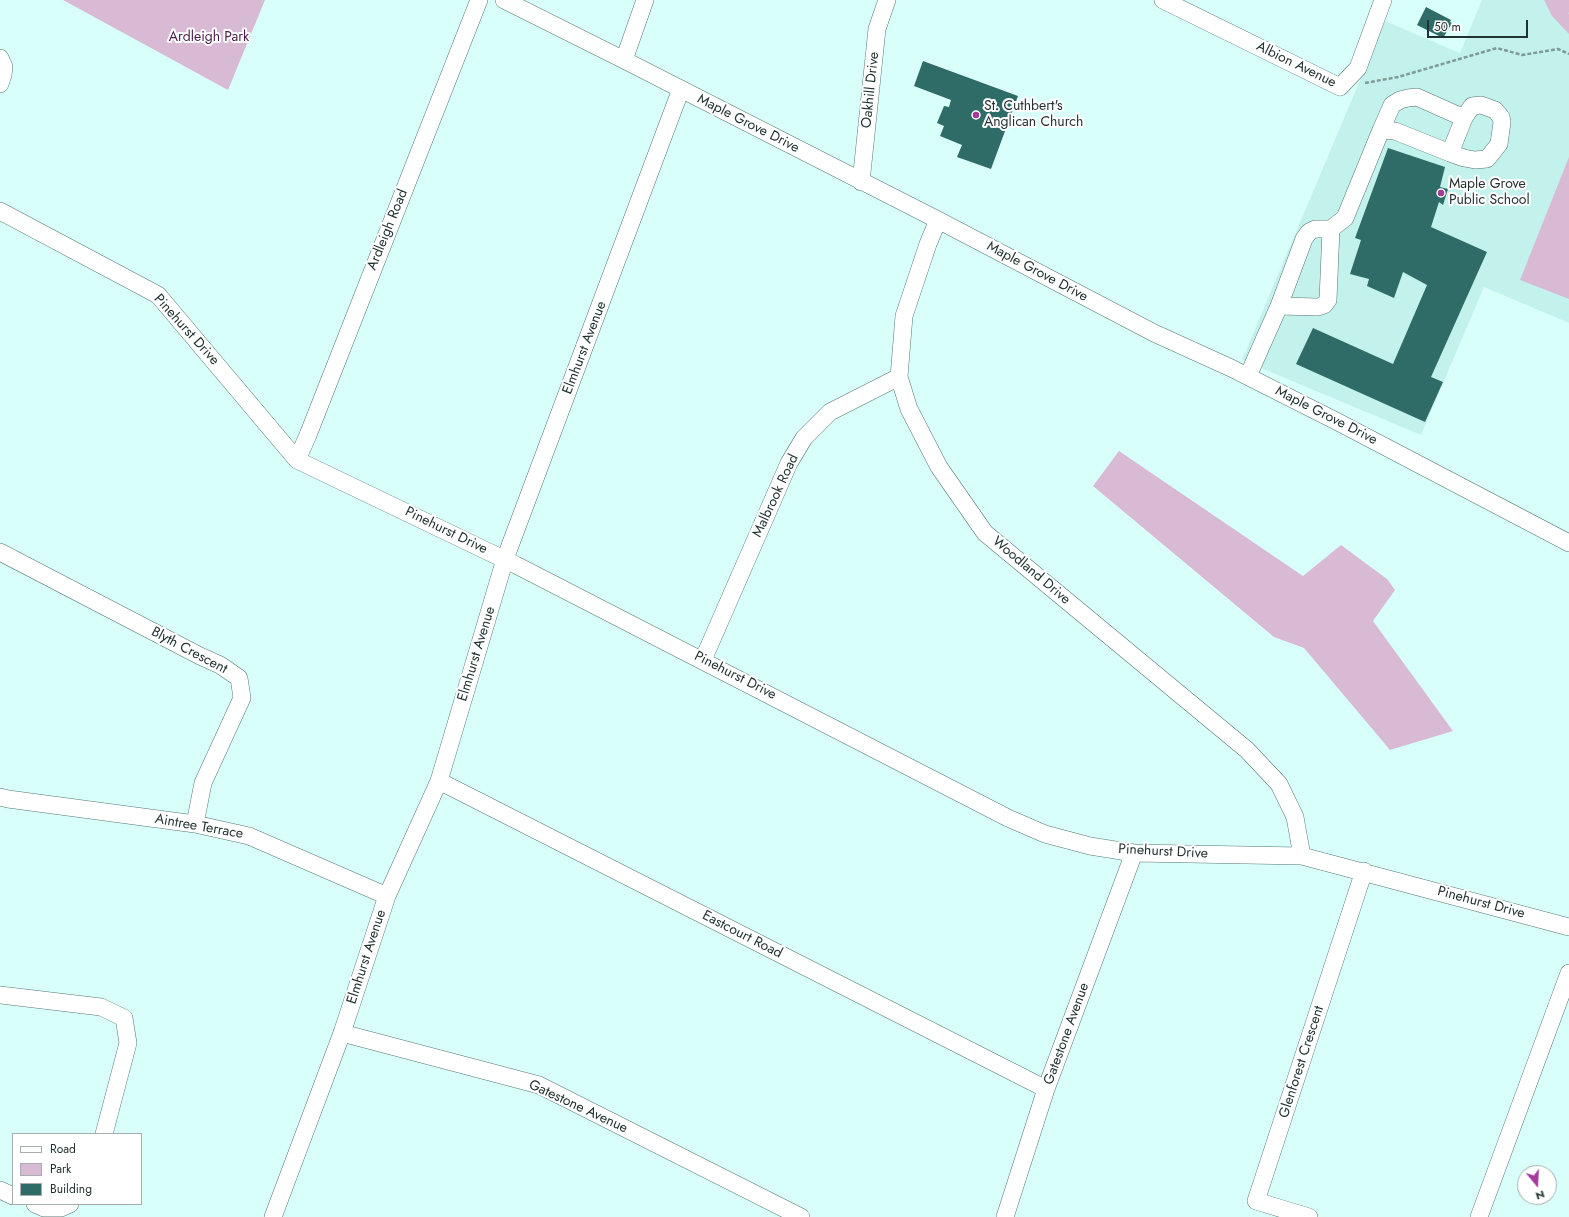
<!DOCTYPE html>
<html>
<head>
<meta charset="utf-8">
<style>
  body { margin:0 }
  #map { position:relative; width:1569px; height:1217px; overflow:hidden; background:#d9fffa; font-family:Jost,sans-serif }
  canvas { display:block }
  .legend { position:absolute; left:12px; top:1133px; width:130px; height:72px; box-sizing:border-box; background:#fff; border:1px solid #a7adac; margin:0; padding:5px 7px; list-style:none; font-size:12px; color:#233230 }
  .legend li { display:flex; align-items:center; gap:8px; height:20px }
  .legend b { width:20px; border:1px solid #a7adac }
  .north { position:absolute; left:1517px; top:1165px; width:40px; height:40px; box-sizing:border-box; background:#fff; border:1px solid #a7adac; border-radius:50%; rotate:162deg; font-size:11px; font-weight:700; line-height:16px; text-align:center; color:#233230 }
  .north::after { content:''; display:block; margin:auto; width:14px; height:18px; background:#a43a9c; clip-path:polygon(50% 0,100% 100%,50% 72%,0 100%) }
  .scale { position:absolute; left:1427px; top:20px; width:101px; height:18px; box-sizing:border-box; border:2px solid #233230; border-top:0; padding-left:5px; font-size:12px; line-height:14px; white-space:nowrap; color:#233230; -webkit-text-stroke:3px #fff; paint-order:stroke }
</style>
</head>
<body>
<div id="map">
<canvas width="1569" height="1217"></canvas>
<ul class="legend">
<li><b style="height:5px;background:#fff"></b>Road</li>
<li><b style="height:11px;background:#d9bad4"></b>Park</li>
<li><b style="height:11px;background:#2f6c67"></b>Building</li>
</ul>
<div class="north">N</div>
<div class="scale">50 m</div>
</div>
<script>
const ctx = document.querySelector('canvas').getContext('2d');
ctx.lineJoin = 'round';
function fillPath(path, color) {
  ctx.fillStyle = color;
  ctx.fill(path, 'evenodd');
}
function toPath(rows) {
  const path = new Path2D();
  for (const r of rows) {
    path.moveTo(r[0], r[1]);
    for (let i = 2; i < r.length; i += 2) path.lineTo(r[i], r[i + 1]);
  }
  return path;
}
function strokePath(path, color, width, dash) {
  ctx.strokeStyle = color;
  ctx.lineWidth = width;
  ctx.lineCap = dash ? 'butt' : 'round';
  ctx.setLineDash(dash || []);
  ctx.stroke(path);
}
function label(font, color, halo, rows, align = 'center') {
  ctx.font = font + ' Jost,sans-serif';
  ctx.lineWidth = 4;
  ctx.setLineDash([]);
  ctx.textBaseline = 'middle';
  ctx.strokeStyle = halo;
  ctx.fillStyle = color;
  for (const [text, x, y, turn = 0] of rows) {
    ctx.save();
    ctx.translate(x, y);
    ctx.rotate((+turn || 0) * Math.PI / 180);
    ctx.textAlign = isNaN(turn) ? turn : align;
    if (halo) ctx.strokeText(text, 0, 0);
    ctx.fillText(text, 0, 0);
    ctx.restore();
  }
}
fillPath(toPath([
  [1482,0,1569,0,1569,323,1484,287,1421,435,1242,360,1385,21,1460,53]
]), '#c3f2ec');
fillPath(toPath([
  [63,0,265,0,228,90],
  [1544,0,1569,0,1569,13,1567,12,1569,14,1569,34,1552,16],
  [1569,157,1569,299,1520,280],
  [1119,451,1303,576,1341,545,1387,579,1395,590,1373,621,1453,731,1390,750,1304,648,1274,637,1093,486]
]), '#d9bad4');
fillPath(toPath([
  [1426,7,1451,20,1450,22,1452,23,1443,38,1417,25],
  [923,61,1018,96,991,169,957,157,962,145,940,136,944,126,937,123,944,106,949,107,951,100,914,86],
  [1388,148,1445,167,1440,187,1448,189,1443,205,1439,202,1431,227,1487,252,1431,377,1443,382,1425,422,1296,364,1313,328,1393,364,1427,285,1403,272,1394,298,1367,286,1369,279,1350,274,1361,240,1355,238]
]), '#2f6c67');
const minor = toPath([
  [504,0,624,60,938,220,1154,333,1231,368,1338,422,1569,543],
  [1163,0,1340,87,1358,68,1383,0],
  [0,58,4,67,3,75,0,84],
  [624,60,645,0],
  [1381,130,1392,105,1400,100,1408,98,1417,97,1464,118],
  [861,182,877,29,887,0],
  [0,211,158,295,297,460,516,565,1008,818,1045,834,1090,846,1134,853,1302,856,1569,927],
  [938,220,928,244,904,316,899,377,909,409,939,467,985,533,1247,750,1279,784,1295,817,1302,856],
  [1279,306,1318,307,1324,305,1328,300,1331,229,1345,218,1381,130,1395,131,1450,153,1464,158,1475,160,1487,159,1499,144,1502,122,1501,117,1495,110,1481,105,1472,106,1464,118,1450,153],
  [1248,376,1279,306,1304,239,1309,232,1315,229,1331,229],
  [297,460,308,435,479,0],
  [0,552,200,656,220,665,239,678,242,698,203,783,195,824],
  [703,660,789,463,804,438,830,412,899,377],
  [439,781,1046,1089],
  [0,797,8,799,195,824,249,836,387,896],
  [0,995,101,1007,124,1018,128,1043,104,1134],
  [342,1033,539,1085,801,1217],
  [0,1190,13,1196],
  [35,1204,44,1208,61,1208,70,1204],
  [273,1217,342,1033,387,896,439,781,505,559,681,89],
  [1005,1217,1046,1089,1134,853],
  [1309,1217,1256,1201,1364,871],
  [1479,1217,1569,973]
]);
strokePath(minor, '#567773', 18);
strokePath(toPath([
  [1365,83,1398,77,1497,48,1522,55,1558,49,1569,54]
]), '#809b97', 2.5, [4, 2]);
strokePath(minor, '#fff', 17);
for (const [x, y, r, color] of [
  [976,115,4,"#a43a9c"],
  [1441,193,4,"#a43a9c"]
]) {
  const dot = new Path2D();
  dot.arc(x, y, r, 0, 2 * Math.PI);
  ctx.fillStyle = color;
  ctx.fill(dot);
  strokePath(dot, '#fff', 1.5);
}
label('14px', '#4a1a46', '#fff', [
  ["Ardleigh Park",209,38]
]);
label('14px', '#233230', '#fff', [
  ["Albion Avenue",1296,65,26],
  ["Oakhill Drive",871,90,-84],
  ["Maple Grove Drive",748,124,27],
  ["Ardleigh Road",388,230,-68],
  ["Maple Grove Drive",1037,272,28],
  ["Pinehurst Drive",186,330,48],
  ["Elmhurst Avenue",585,348,-69],
  ["Maple Grove Drive",1326,416,27],
  ["Malbrook Road",776,496,-65],
  ["Pinehurst Drive",446,531,26],
  ["Woodland Drive",1031,571,40],
  ["Blyth Crescent",189,651,28],
  ["Elmhurst Avenue",477,654,-73],
  ["Pinehurst Drive",735,676,27],
  ["Aintree Terrace",199,827,10],
  ["Pinehurst Drive",1163,852,3],
  ["Pinehurst Drive",1481,903,15],
  ["Eastcourt Road",742,935,27],
  ["Elmhurst Avenue",367,957,-72],
  ["Gatestone Avenue",1067,1034,-70],
  ["Glenforest Crescent",1302,1062,-72],
  ["Gatestone Avenue",578,1107,25]
]);
label('14px', '#233230', '#fff', [
  ["St. Cuthbert's",984,107],
  ["Anglican Church",984,123],
  ["Maple Grove",1449,185],
  ["Public School",1449,201]
], 'left');
</script>
</body>
</html>
